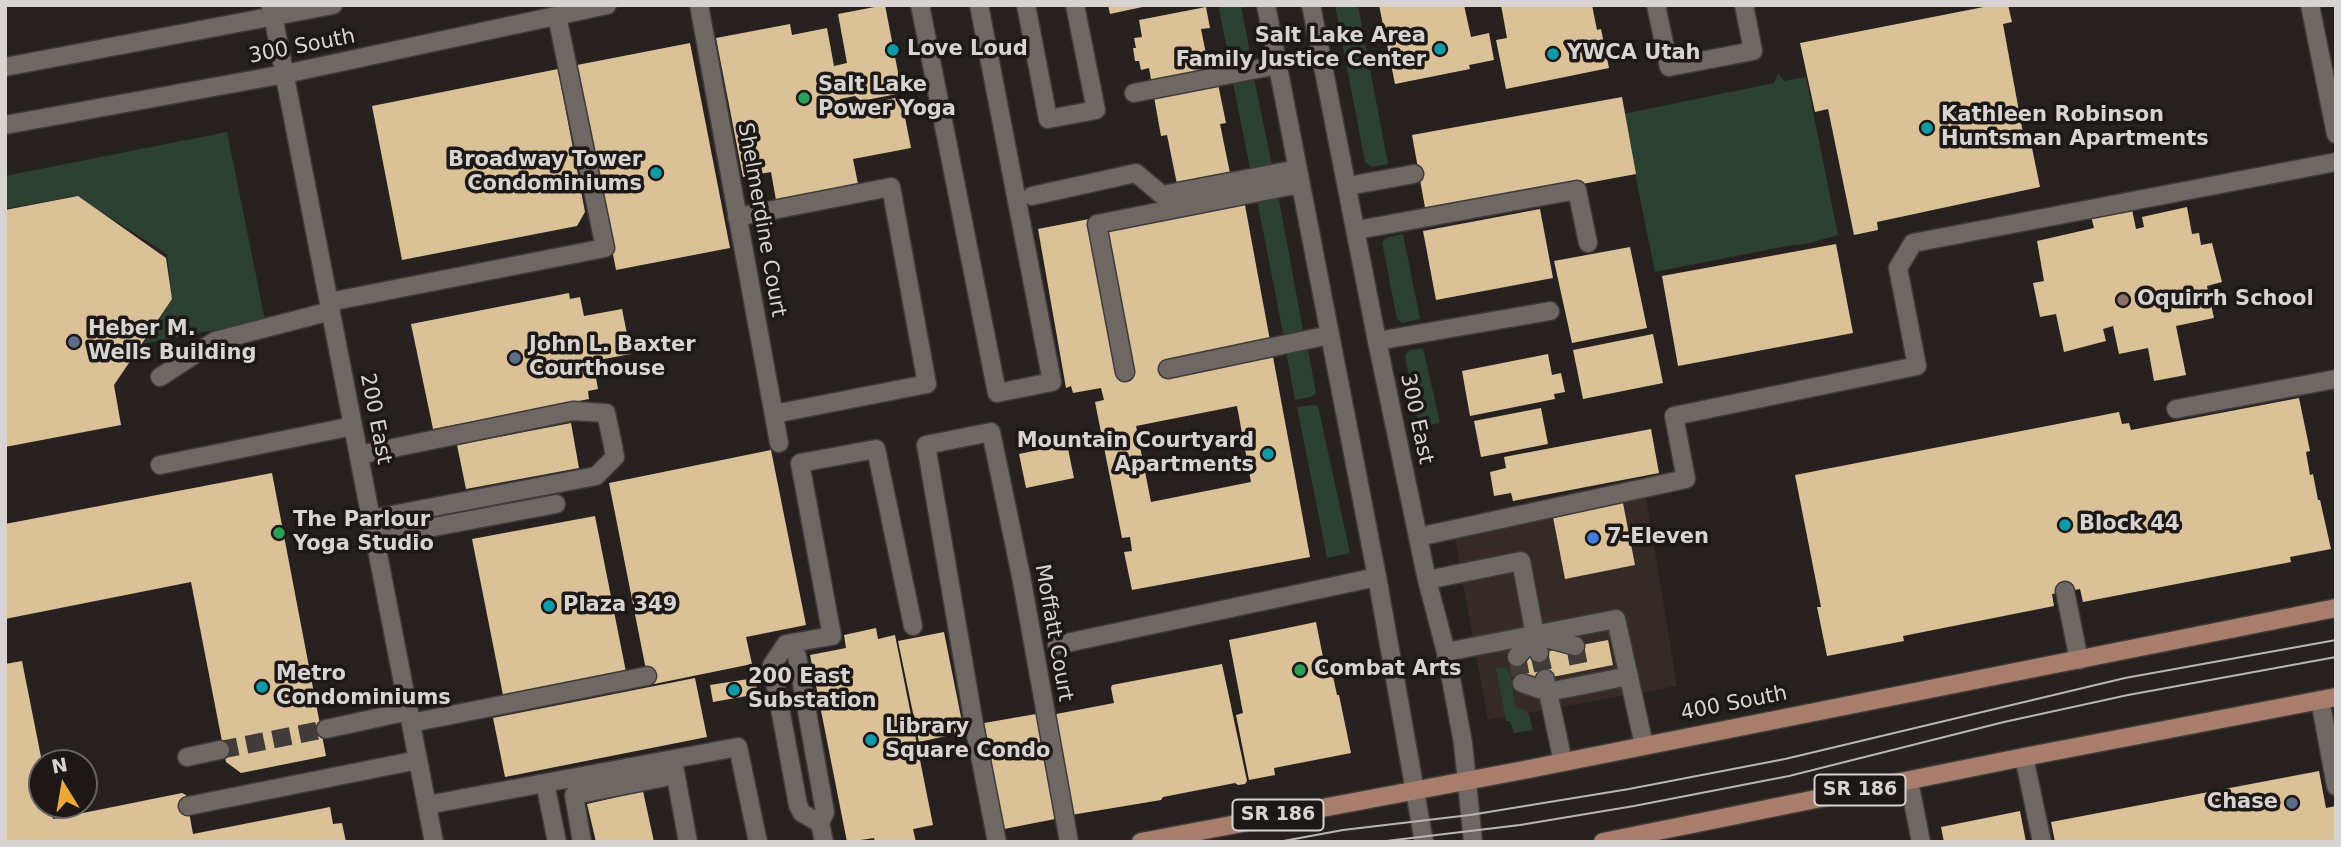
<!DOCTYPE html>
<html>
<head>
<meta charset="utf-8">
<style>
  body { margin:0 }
  #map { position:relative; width:2341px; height:847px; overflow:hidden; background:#26211e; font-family:"DejaVu Sans",sans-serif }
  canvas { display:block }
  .frame { position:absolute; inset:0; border:7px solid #d8d4d2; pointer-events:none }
  .north { position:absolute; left:28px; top:749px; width:70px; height:70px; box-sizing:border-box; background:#1d1815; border:2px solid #686361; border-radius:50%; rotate:349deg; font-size:19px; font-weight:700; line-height:28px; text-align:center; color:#d8d4d2 }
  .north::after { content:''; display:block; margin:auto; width:24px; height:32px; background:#eca93a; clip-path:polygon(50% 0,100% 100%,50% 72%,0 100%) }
</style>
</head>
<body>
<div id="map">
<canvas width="2341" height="847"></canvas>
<div class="frame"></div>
<div class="north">N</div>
</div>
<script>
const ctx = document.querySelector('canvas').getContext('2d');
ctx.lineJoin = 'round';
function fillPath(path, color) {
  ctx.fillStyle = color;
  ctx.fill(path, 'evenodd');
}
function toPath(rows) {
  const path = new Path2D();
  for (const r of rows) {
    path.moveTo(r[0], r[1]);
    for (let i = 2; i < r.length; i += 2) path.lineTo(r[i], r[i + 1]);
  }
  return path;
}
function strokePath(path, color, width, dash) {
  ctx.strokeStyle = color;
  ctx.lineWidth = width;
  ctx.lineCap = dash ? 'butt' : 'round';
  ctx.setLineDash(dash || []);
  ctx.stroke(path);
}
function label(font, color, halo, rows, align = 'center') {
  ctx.font = font + ' "DejaVu Sans",sans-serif';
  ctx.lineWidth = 7;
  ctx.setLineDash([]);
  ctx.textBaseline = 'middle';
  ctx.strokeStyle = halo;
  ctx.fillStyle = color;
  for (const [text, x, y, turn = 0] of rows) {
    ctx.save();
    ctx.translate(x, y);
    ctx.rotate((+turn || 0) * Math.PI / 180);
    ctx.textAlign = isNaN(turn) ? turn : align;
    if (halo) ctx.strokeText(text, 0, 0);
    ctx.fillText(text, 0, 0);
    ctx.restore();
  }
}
fillPath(toPath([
  [1644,485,1677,686,1488,720,1452,523]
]), '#352a26');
fillPath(toPath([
  [1218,5,1241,5,1252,64,1231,68],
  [1335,5,1358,5,1388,164,1372,167,1365,162],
  [1778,73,1784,81,1806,77,1838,235,1806,244,1787,246,1655,272,1623,114,1774,83],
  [1253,74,1272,165,1271,168,1251,173,1232,78],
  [227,132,265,320,143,344,172,299,167,254,76,196,5,209,5,176],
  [1275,197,1279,200,1303,330,1299,336,1284,338,1257,200],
  [1403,234,1420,319,1402,323,1397,319,1382,242,1386,238],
  [1302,347,1308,350,1316,393,1311,397,1295,400,1286,351],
  [1423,348,1440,423,1419,427,1405,356,1409,350],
  [1312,405,1318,406,1350,553,1327,558,1297,407],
  [1496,668,1505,668,1510,674,1516,708,1524,709,1529,715,1533,730,1514,733,1510,721,1506,721]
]), '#2b4031');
fillPath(toPath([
  [885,5,902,93,861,101,855,96,840,99,843,108,901,97,911,148,853,159,858,184,776,200,771,172,743,177,716,38,790,24,792,35,827,28,834,66,847,63,838,14],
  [1108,5,1147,5,1147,6,1110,14],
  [1379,5,1464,5,1471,37,1489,33,1494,60,1469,65,1470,69,1395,84],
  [1501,5,1592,5,1597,30,1601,29,1609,68,1506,89,1496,40,1507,38],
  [1994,5,2008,5,2012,22,2003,24,2025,144,2031,143,2040,187,1877,222,1878,230,1854,235,1828,109,1815,112,1800,43],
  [1206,7,1210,28,1201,29,1206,54,1214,53,1218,72,1152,85,1149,68,1141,70,1139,61,1135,61,1133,48,1136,48,1134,38,1142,37,1139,20],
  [690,43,730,248,616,270,577,65],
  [558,69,585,212,577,226,402,260,372,106],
  [1218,84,1226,123,1220,124,1231,178,1178,189,1167,135,1161,136,1154,97],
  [1622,97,1636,174,1426,213,1412,135],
  [1242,189,1310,557,1132,590,1124,552,1132,551,1130,537,1122,538,1095,402,1104,400,1101,388,1073,393,1071,386,1066,388,1038,229],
  [1237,406,1251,482,1151,502,1136,426],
  [78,196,166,258,172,299,114,385,121,425,5,447,5,210],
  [2131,204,2136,229,2144,227,2142,217,2187,207,2192,234,2199,233,2201,245,2212,243,2222,282,2207,286,2214,318,2176,326,2186,375,2154,381,2148,348,2119,354,2113,326,2103,329,2106,341,2064,352,2056,314,2040,317,2033,283,2044,281,2037,241,2094,228,2090,212],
  [1540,209,1553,278,1436,300,1423,231],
  [1836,244,1853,333,1678,366,1662,276],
  [1630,247,1647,328,1572,343,1554,261],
  [569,293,570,299,580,297,584,316,622,309,631,354,593,361,598,389,588,391,589,399,433,429,411,324],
  [1653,334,1663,383,1583,399,1573,350],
  [1548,354,1552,375,1561,373,1565,392,1554,394,1555,399,1470,416,1462,371],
  [2299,398,2310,451,2306,452,2310,475,2313,474,2318,500,2320,500,2331,549,2290,557,2291,562,2083,602,2080,589,2052,594,2054,606,1903,636,1904,641,1827,656,1817,607,1821,607,1795,475,2119,412,2122,424,2129,423,2131,430],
  [1541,408,1548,444,1481,457,1474,421],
  [571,423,579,468,466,489,457,445],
  [1651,429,1659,473,1513,501,1511,493,1494,496,1490,472,1506,468,1504,457],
  [1067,444,1074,478,1026,488,1019,454],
  [771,450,806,625,746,637,752,664,649,685,609,483],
  [272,473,326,756,241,773,226,762,191,582,5,619,5,524],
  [1622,498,1635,565,1565,579,1552,512],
  [595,516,626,672,503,695,472,539],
  [1316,622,1327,677,1333,676,1337,695,1339,695,1351,753,1274,768,1275,775,1249,780,1236,715,1243,713,1229,640],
  [876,628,878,639,895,635,933,825,913,829,916,842,875,842,874,838,847,842,810,655,846,648,844,635],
  [944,632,964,732,919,742,898,641],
  [1608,640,1613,665,1517,684,1512,658],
  [22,661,42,762,42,805,51,805,53,819,182,793,186,795,193,834,330,807,333,824,342,823,346,842,5,842,5,664],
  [1222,664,1247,781,1245,784,1238,785,1235,783,1163,797,1161,800,1071,815,1051,715,1114,703,1111,688,1112,685],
  [695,678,707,737,505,777,493,718],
  [755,678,758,694,713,702,710,685],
  [1036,714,1055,819,1004,829,984,723],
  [2319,771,2326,808,2336,806,2334,842,2055,842,2051,822],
  [643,791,654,842,596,842,587,804],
  [2020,811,2026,842,1944,842,1941,827]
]), '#dbc198');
strokePath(toPath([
  [1575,646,1580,672],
  [1539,653,1545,679],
  [1517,657,1522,683],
  [220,750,326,729]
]), '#413c39', 18, [18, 9]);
const minor = toPath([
  [271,5,434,842],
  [699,5,779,443],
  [920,5,997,393,1052,382,979,5],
  [1026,5,1048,119,1096,110,1075,5],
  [1266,5,1377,577,1424,842],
  [1311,5,1377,341,1427,580,1446,652,1463,743,1473,842],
  [1656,5,1669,67,1753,51,1744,5],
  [2310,5,2336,134],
  [5,67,333,5],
  [1134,93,1278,65],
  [5,125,285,74,607,5],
  [1348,186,1414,174],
  [1032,196,1136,173,1162,195,1298,169],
  [737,217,891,187,927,384,774,414],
  [1357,230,1577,190,1588,243],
  [329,302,605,248,557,16],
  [1377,341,1550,311],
  [1168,369,1330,335],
  [1125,372,1097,224,1300,184],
  [160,377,215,341,331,311],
  [2176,409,2336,379],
  [359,455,573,411,606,413,613,446,615,457,596,476,371,519],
  [160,465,353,426],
  [1418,537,1686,479,1674,416,1917,366,1898,268,1913,243,2336,162],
  [375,538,556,504],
  [1427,580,1521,561,1535,635,1575,646],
  [2065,591,2079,660],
  [1057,645,1377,577],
  [1446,652,1616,619,1644,745],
  [797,656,825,812,820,823,824,842],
  [1517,657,1535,635,1539,653],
  [1522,683,1548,692,1545,679],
  [2320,700,2336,786],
  [411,723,647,676],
  [326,729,409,711],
  [187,757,220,750],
  [2024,757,2042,842],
  [1563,762,1548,692,1629,676],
  [674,766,688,842],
  [1909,781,1921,842],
  [545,783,557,842],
  [427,805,738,747,758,842],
  [188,806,418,760],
  [820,823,802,813,798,805,772,665,786,644,832,636,800,463,876,449,913,626],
  [582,842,574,795,676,775],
  [997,842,975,730,926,445,991,432,1021,576,1069,842]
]);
const major = toPath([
  [1141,842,1524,770,2336,608],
  [1603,842,2024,757,2336,697]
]);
strokePath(minor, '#3f3b38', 21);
strokePath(major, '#3f3b38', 21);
strokePath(minor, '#6e6764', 18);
strokePath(major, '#a97d6c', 18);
strokePath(toPath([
  [1278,842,1343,830,1470,815,1629,789,1785,759,2125,678,2336,640],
  [1378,842,1520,825,1634,806,1789,776,2004,722,2128,695,2336,657]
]), '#bab5b3', 2);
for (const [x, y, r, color] of [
  [1440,49,7,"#0f9aa8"],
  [893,50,7,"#0f9aa8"],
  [1553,54,7,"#0f9aa8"],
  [804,98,7,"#2e9e5b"],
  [1927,128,7,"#0f9aa8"],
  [656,173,7,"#0f9aa8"],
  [2123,300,7,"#8d6e63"],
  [74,342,7,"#5c6f8a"],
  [515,358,7,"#5c6f8a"],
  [1268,454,7,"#0f9aa8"],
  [2065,525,7,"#0f9aa8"],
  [279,533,7,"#2e9e5b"],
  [1593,538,7,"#3f7fe0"],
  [549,606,7,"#0f9aa8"],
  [1300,670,7,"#2e9e5b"],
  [262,687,7,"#0f9aa8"],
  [734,690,7,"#0f9aa8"],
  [871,740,7,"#0f9aa8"],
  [2292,803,7,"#5c6f8a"]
]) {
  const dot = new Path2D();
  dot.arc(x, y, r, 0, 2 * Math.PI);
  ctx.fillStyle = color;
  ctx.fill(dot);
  strokePath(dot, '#1d1815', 2.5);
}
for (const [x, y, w] of [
  [1860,790,91],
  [1278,815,91]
]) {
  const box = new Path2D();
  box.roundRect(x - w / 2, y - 15.5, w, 31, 5);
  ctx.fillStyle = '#1d1815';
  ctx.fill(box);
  strokePath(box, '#d8d4d2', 2);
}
label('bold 19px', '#d8d4d2', null, [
  ["SR 186",1860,790],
  ["SR 186",1278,815]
]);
label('bold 21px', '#d8d4d2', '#1d1815', [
  ["Salt Lake Area",1426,37,"right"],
  ["Family Justice Center",1426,61,"right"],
  ["Love Loud",907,50],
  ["YWCA Utah",1567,54],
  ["Salt Lake",818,86],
  ["Power Yoga",818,110],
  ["Kathleen Robinson",1941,116],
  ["Huntsman Apartments",1941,140],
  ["Broadway Tower",642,161,"right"],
  ["Condominiums",642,185,"right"],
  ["Oquirrh School",2137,300],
  ["Heber M.",88,330],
  ["Wells Building",88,354],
  ["John L. Baxter",529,346],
  ["Courthouse",529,370],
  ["Mountain Courtyard",1254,442,"right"],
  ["Apartments",1254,466,"right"],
  ["The Parlour",293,521],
  ["Yoga Studio",293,545],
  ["Block 44",2079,525],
  ["7-Eleven",1607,538],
  ["Plaza 349",563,606],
  ["Combat Arts",1314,670],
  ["Metro",276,675],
  ["Condominiums",276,699],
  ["200 East",748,678],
  ["Substation",748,702],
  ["Library",885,728],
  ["Square Condo",885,752],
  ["Chase",2278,803,"right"]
], 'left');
label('21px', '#d8d4d2', '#1d1815', [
  ["300 South",302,47,-11],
  ["Shelmerdine Court",761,220,80],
  ["200 East",375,419,79],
  ["300 East",1416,419,78],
  ["Moffatt Court",1053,633,80],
  ["400 South",1734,704,-11]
]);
</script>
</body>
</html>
